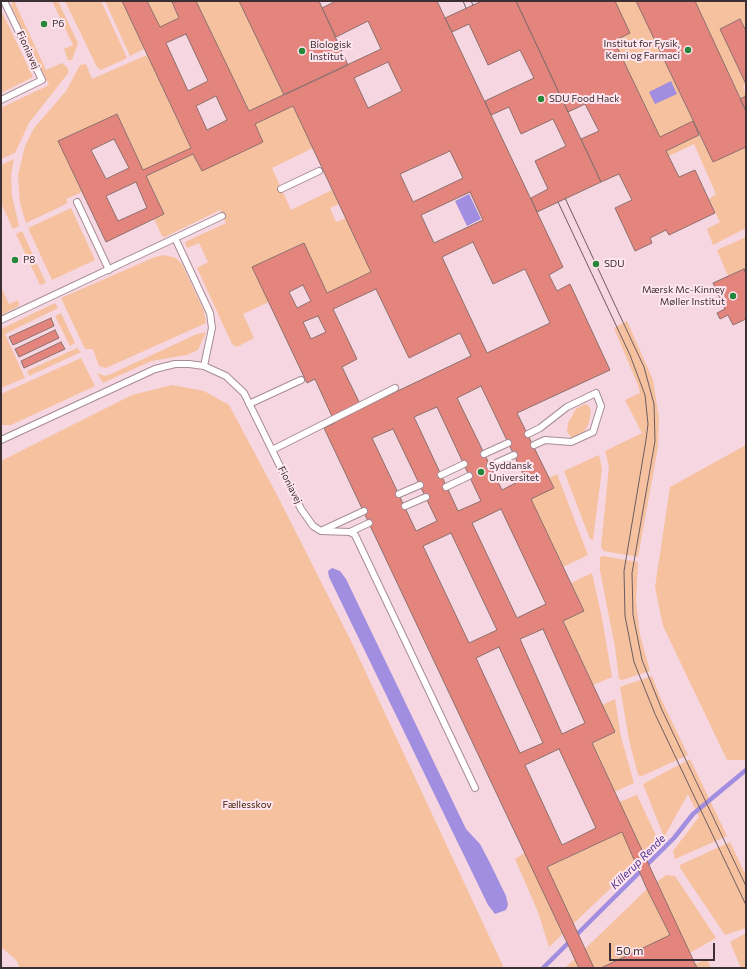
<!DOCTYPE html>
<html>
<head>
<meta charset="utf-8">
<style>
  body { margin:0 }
  #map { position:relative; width:747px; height:969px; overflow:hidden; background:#f5d6e1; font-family:Commissioner,sans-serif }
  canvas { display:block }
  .frame { position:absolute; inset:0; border:2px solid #3c3034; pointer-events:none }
  .scale { position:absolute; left:609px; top:943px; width:106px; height:18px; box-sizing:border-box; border:2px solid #3c3034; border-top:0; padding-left:5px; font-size:12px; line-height:14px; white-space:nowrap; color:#3c3034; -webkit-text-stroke:3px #ffe6ee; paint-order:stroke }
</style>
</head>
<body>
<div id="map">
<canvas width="747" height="969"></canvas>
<div class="frame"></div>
<div class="scale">50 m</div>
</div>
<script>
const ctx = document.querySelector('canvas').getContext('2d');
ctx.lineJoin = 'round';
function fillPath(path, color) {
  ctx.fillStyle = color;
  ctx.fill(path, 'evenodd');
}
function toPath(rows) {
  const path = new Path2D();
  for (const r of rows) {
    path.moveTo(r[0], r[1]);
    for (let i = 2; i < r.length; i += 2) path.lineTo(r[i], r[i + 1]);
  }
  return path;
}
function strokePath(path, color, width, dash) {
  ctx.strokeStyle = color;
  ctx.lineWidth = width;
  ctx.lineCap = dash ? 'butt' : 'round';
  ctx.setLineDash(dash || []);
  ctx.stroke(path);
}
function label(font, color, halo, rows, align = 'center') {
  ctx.font = font + ' Commissioner,sans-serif';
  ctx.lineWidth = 4;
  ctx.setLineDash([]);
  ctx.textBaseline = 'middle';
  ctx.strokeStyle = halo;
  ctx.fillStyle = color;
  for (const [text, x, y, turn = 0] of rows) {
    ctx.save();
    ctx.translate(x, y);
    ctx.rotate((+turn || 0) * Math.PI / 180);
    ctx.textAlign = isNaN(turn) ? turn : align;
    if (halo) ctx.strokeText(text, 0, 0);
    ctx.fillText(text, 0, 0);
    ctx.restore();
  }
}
fillPath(toPath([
  [13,1,18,1,15,3,46,70,62,63,67,67,69,72,29,123,15,153,1,159,1,108,49,85,11,6],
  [52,1,58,1,78,43,72,60,68,60,64,49,73,45],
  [65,1,101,1,127,58,101,70,97,67],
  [105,1,122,1,144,49,130,56],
  [147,1,174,1,172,2,179,18,160,27],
  [196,1,239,1,284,95,249,111],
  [615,1,636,1,693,121,660,137,614,41],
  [695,1,746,1,746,31,740,19,720,29,746,84,743,86,746,96,740,99],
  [1,10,33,77,1,93],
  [147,55,191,148,143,170,117,114,59,141,82,192,66,199,68,203,26,223,20,203,18,175,25,146,34,128,66,91,80,65,86,64,92,79],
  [293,106,313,148,272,168,291,210,332,190,339,204,330,208,336,222,346,218,371,272,327,293,303,243,253,267,269,302,243,314,254,338,237,347,232,344,197,268,208,262,199,243,187,248,185,242,226,223,220,210,165,237,162,236,154,219,164,214,146,176,193,154,202,171,263,142,255,124],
  [699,135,713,162,746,147,746,228,713,245,707,229,720,222,709,199,716,194,694,144,669,156,666,151],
  [14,159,11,175,12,196,19,226,13,229,1,203,1,165],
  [71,208,95,260,52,280,28,228],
  [22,231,46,283,40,285,16,234],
  [746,237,746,274,743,269,728,276,717,250],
  [164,255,176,258,182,264,204,311,206,323,106,368,99,366,93,349,85,349,61,298,155,257],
  [1,287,9,304,18,300,19,303,19,306,1,315],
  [55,303,58,308,5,334,25,378,1,388,1,329],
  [61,313,75,343,70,346,55,316],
  [627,321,653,380,659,418,658,447,638,557,604,551,601,547,609,466,605,451,642,433,625,400,640,393,638,385,614,328],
  [206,332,198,350,187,355,151,361,103,383,97,373,105,376,111,374,197,334],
  [77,348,81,352,29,376,27,371],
  [81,358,95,386,11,425,1,425,1,394],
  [172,385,204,391,229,405,277,495,353,645,504,968,20,968,16,960,1,947,1,461,132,395],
  [585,404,589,406,591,411,589,423,584,432,575,438,572,438,567,432,568,423,576,409],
  [746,445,746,760,727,760,663,626,655,587,670,487],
  [599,455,602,469,593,540,590,539,564,471],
  [557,474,588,555,563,567,531,499,554,488,549,478],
  [603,556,638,562,636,601,638,619,640,635,650,671,622,680,619,679,615,647,600,571,600,557],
  [592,573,602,618,612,677,593,685,563,621,584,611,571,583],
  [652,676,660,697,688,755,642,776,638,775,629,740,620,687],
  [615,699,621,737,634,783,614,792,592,743,615,732,602,705],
  [690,759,727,836,675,859,673,851,699,817,688,794,664,837,643,784],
  [637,795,659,842,549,947,538,912,515,859,525,853,535,873,622,832,619,802],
  [730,842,746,876,746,928,725,935,680,868,680,865],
  [666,875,675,876,716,938,690,953,670,935,601,968,565,968,646,890],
  [746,933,746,968,741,968,730,942],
  [707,959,711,968,697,968,695,964]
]), '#f6c19e');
fillPath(toPath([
  [671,81,677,94,655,104,649,92],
  [469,194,481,219,467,226,455,201],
  [332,568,340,571,346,579,466,829,480,844,490,863,506,896,508,905,506,910,495,914,488,905,329,577,328,571]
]), '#a28ee0');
strokePath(toPath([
  [543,968,674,838,693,814,746,770]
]), '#a28ee0', 4.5);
const building = toPath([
  [122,1,147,1,160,27,179,18,172,2,196,1,249,111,381,49,368,21,336,37,322,8,336,1,437,1,563,267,549,275,557,291,570,284,610,370,517,413,554,488,531,499,584,611,563,621,615,732,592,743,697,968,601,968,670,935,646,887,622,832,547,867,594,968,579,968,324,428,335,423,315,379,307,383,252,267,304,243,327,293,371,272,293,106,255,124,263,142,202,171,193,154,146,176,164,214,106,242,58,141,117,114,143,170,191,148,122,1],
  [186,34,208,81,188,91,166,43,186,34],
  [388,62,402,91,368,108,354,78,388,62],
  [216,96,227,120,207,130,196,106,216,96],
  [114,139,129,168,106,179,91,150,114,139],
  [450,151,463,178,413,202,400,174,450,151],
  [136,182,147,208,118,221,106,196,136,182],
  [470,192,483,220,434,243,421,215,470,192],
  [473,242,493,284,525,269,550,323,487,353,442,257,473,242],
  [303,285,311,301,297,308,289,292,303,285],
  [376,289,409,358,460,333,471,356,362,408,342,367,357,359,333,309,376,289],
  [318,316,326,332,311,339,303,322,318,316],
  [481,386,525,478,502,490,457,398,481,386],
  [437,407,481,501,458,511,414,417,437,407],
  [393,429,437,521,416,531,372,438,393,429],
  [501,509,546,604,517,618,472,523,501,509],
  [451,533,497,630,469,643,423,546,451,533],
  [543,629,585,723,562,734,520,639,543,629],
  [499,647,543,743,520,753,476,658,499,647],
  [559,749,596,828,562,845,525,765,559,749],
  [239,1,319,1,348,65,284,95,239,1],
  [482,1,516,1,601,182,537,212,531,198,548,189,535,161,566,146,553,119,521,134,509,107,491,115,485,101,534,78,520,50,488,65,469,24,452,32,445,18,482,1],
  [516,1,615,1,630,33,614,41,660,137,693,121,699,135,666,151,679,177,695,170,715,213,669,235,666,230,650,238,652,243,635,251,615,208,632,200,619,174,601,182,581,139,599,131,585,104,568,112,516,1],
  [636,1,695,1,746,111,746,147,713,162,636,1],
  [740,19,746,31,746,84,720,29,740,19],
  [746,96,746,111,740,99,746,96],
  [744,269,746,274,746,319,733,325,728,315,720,319,717,313,725,309,713,283,744,269],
  [51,318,54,326,13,345,9,337,51,318],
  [55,330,59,338,19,357,15,349,55,330],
  [61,342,65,349,24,368,21,361,61,342]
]);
fillPath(building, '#e4857d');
strokePath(building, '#8c6f6c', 1);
const lane = toPath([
  [1,100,42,80,4,1],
  [281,189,319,171],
  [77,202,109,270],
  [175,238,210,313,212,328,204,366],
  [1,320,222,216],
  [249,404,301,380],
  [528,434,540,428,567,407,596,393,601,406,593,432,571,442,545,440,534,445],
  [1,440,155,369,175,364,189,364,204,366,226,376,244,393,301,509,313,526,321,531,350,532,355,535,475,788],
  [272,450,395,388],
  [484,454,508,443],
  [490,466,514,455],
  [441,475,464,464],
  [446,487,469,476],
  [399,494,420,485],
  [405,506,426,497],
  [323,530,364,511],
  [350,532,369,523]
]);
strokePath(lane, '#a88c96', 8);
strokePath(lane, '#fff', 6);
strokePath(toPath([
  [463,1,466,8],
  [471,1,473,5],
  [565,198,644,367,654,404,655,441,632,573,633,615,642,660,662,710,746,886],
  [558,202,630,355,645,395,648,424,646,440,624,571,625,616,634,662,655,714,746,905]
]), '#6d5c62', 1);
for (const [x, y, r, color] of [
  [44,24,4,"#268639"],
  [688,50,4,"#268639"],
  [302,51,4,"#268639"],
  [541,99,4,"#268639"],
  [15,260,4,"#268639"],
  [596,264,4,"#268639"],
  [733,296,4,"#268639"],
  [481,472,4,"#268639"]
]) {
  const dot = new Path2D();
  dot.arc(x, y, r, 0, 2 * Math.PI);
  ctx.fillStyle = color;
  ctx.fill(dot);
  strokePath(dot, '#ffe6ee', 1.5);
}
label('10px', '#3c3034', '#ffe6ee', [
  ["P6",52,24],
  ["Institut for Fysik,",680,44,"right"],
  ["Kemi og Farmaci",680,56,"right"],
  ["Biologisk",310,45],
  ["Institut",310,57],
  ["SDU Food Hack",549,99],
  ["P8",23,260],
  ["SDU",604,264],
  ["Mærsk Mc-Kinney",725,290,"right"],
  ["Møller Institut",725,302,"right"],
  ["Syddansk",489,466],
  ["Universitet",489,478]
], 'left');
label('10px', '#3c3034', '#ffe6ee', [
  ["Fioniavej",28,50,65],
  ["Fioniavej",290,485,63]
]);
label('10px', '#3f2007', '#ffe6ee', [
  ["Fællesskov",247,805]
]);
label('italic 11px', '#533392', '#ffe6ee', [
  ["Killerup Rende",638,862,-45]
]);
</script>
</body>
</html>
